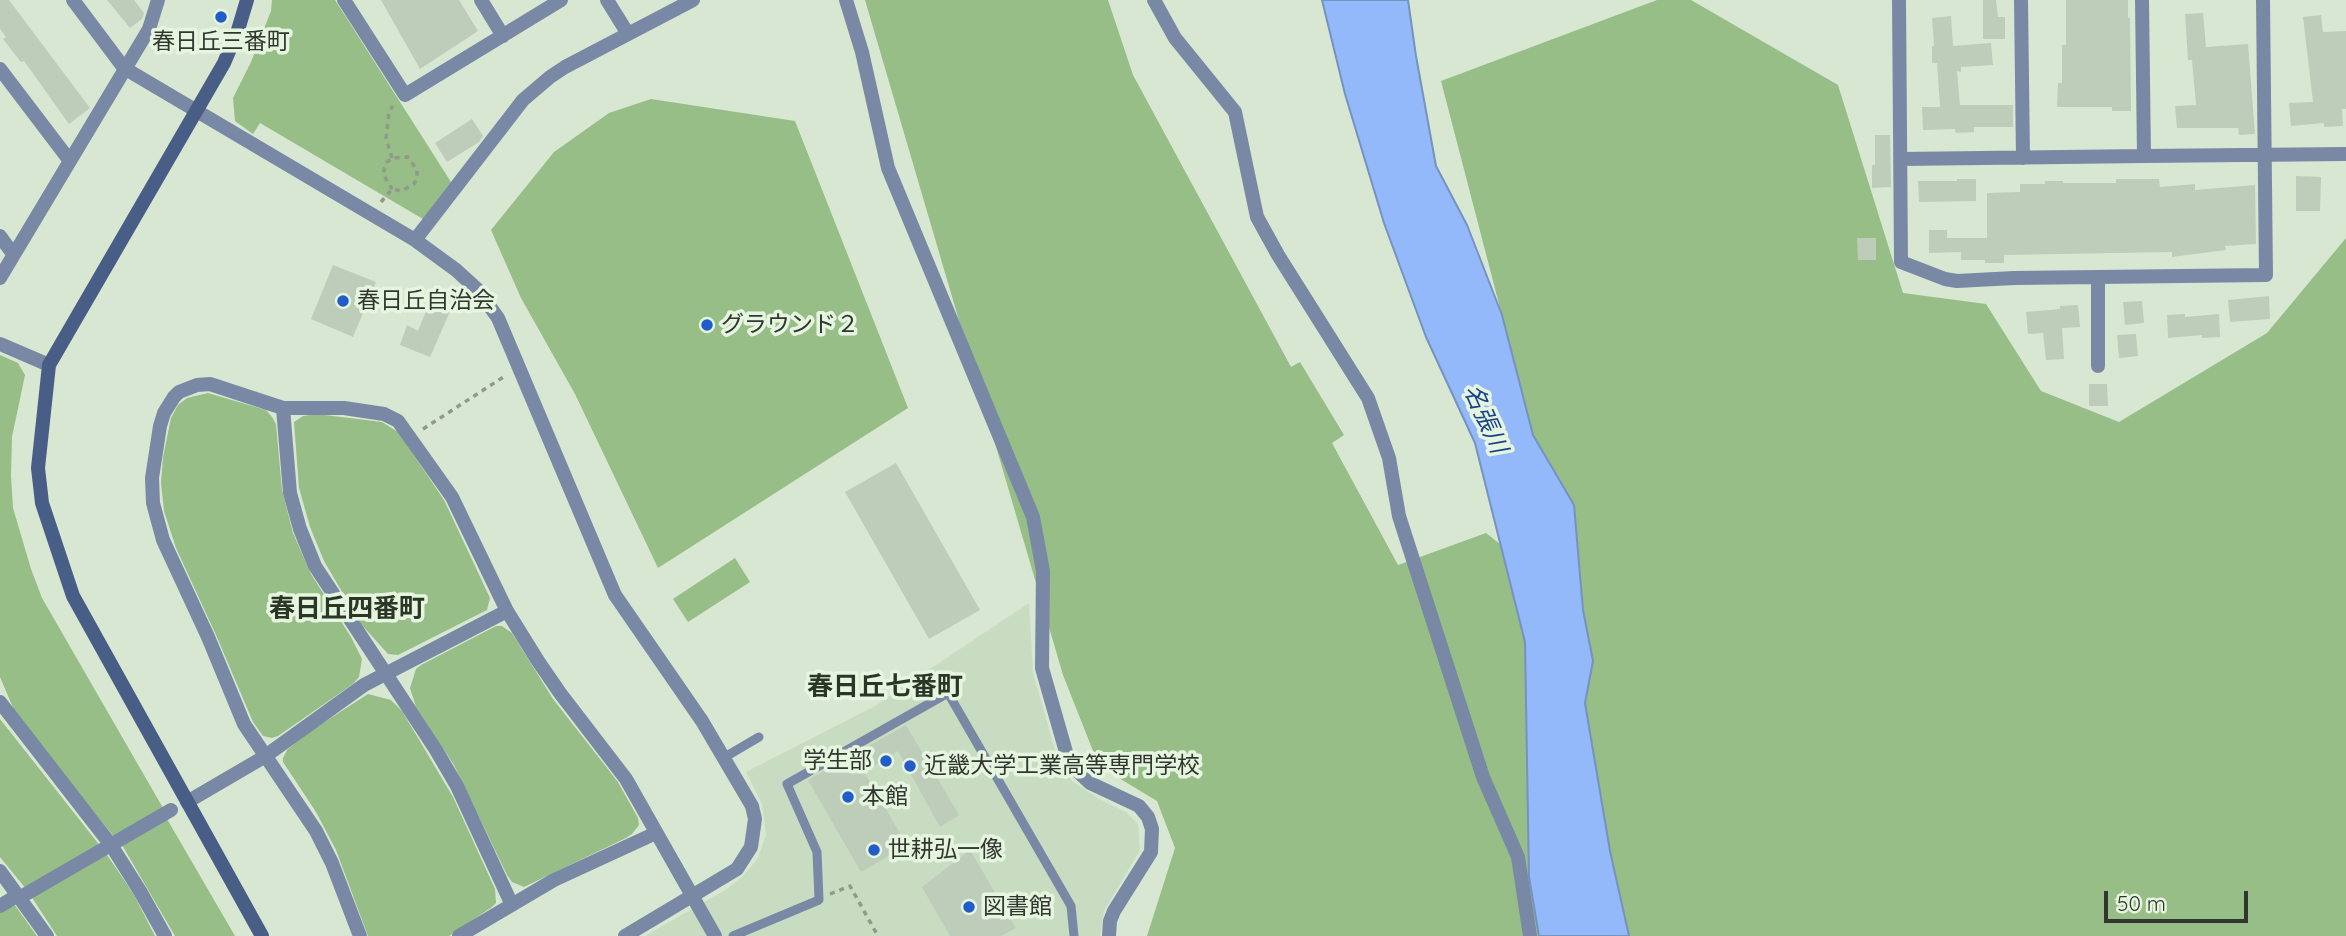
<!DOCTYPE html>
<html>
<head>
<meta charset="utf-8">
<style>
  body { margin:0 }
  #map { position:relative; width:2346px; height:936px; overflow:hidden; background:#d8e7d2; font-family:Quicksand,sans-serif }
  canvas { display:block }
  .scale { position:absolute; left:2104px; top:891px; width:144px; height:32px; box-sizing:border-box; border:4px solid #31372f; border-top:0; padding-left:9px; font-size:21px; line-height:24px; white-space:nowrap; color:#31372f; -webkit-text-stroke:5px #e5f5df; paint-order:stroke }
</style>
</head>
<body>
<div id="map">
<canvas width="2346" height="936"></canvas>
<div class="scale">50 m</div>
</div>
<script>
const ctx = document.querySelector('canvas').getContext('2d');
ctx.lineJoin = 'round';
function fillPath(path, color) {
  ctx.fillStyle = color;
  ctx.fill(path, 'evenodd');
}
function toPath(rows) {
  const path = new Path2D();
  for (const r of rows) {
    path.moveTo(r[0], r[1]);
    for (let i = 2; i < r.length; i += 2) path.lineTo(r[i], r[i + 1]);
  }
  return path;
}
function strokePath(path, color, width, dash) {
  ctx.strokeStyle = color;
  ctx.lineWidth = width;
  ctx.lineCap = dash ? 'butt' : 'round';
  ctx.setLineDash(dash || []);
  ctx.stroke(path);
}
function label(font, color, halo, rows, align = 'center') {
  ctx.font = font + ' Quicksand,"Noto Sans JP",sans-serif';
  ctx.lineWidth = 7;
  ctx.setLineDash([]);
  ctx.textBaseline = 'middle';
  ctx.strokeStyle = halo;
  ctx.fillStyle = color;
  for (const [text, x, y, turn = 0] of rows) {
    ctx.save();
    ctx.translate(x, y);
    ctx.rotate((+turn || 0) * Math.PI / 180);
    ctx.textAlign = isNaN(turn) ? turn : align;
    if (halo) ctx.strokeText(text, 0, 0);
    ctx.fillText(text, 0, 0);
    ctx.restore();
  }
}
fillPath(toPath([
  [1029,603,1033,673,1058,760,1072,781,1099,799,1126,812,1138,824,1140,850,1104,911,1100,936,645,936,727,889,744,875,758,858,766,835,762,804,746,772,873,707]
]), '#c8dcc1');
fillPath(toPath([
  [272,0,335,0,451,182,423,219,260,123,253,134,235,121,233,98,251,62,271,11],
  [865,0,1108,0,1133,75,1291,367,1300,362,1344,435,1332,443,1398,565,1486,533,1582,609,1571,581,1441,81,1657,0,1691,0,1838,85,1903,293,1986,304,2041,391,2119,422,2267,333,2346,238,2346,936,1147,936,1175,848,1157,801,1099,766,1063,675],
  [651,99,795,121,908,408,658,568,575,394,521,298,491,230,554,152,609,113],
  [0,355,18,363,25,375,12,437,11,476,13,508,31,569,42,598,163,808,115,838,17,717,0,677],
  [208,393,266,410,272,417,276,424,282,490,293,533,311,574,351,637,362,659,359,677,353,684,278,736,272,738,263,736,253,722,216,635,176,548,164,511,161,483,163,457,171,418,178,405,187,398],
  [317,414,382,422,398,432,444,500,490,598,487,610,398,655,388,654,361,624,324,561,310,527,299,488,294,422,303,416],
  [735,558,750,582,688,622,673,599],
  [496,626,502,626,512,633,553,699,618,782,638,818,639,825,632,834,626,838,524,887,512,882,507,875,454,765,416,707,410,688,416,669,421,665],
  [368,694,391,700,402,711,453,797,495,889,496,903,492,907,449,936,368,936,336,850,316,812,283,762,283,758,287,750,309,732],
  [0,719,101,847,26,889,0,857],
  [167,819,235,936,175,936,122,845],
  [105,852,133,893,155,936,57,936,31,896],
  [14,904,37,936,0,936,0,912]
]), '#96be86');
const water = toPath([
  [1322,0,1408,0,1416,56,1436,166,1467,225,1502,315,1533,435,1574,505,1583,610,1593,661,1585,703,1610,851,1629,936,1539,936,1529,877,1525,642,1475,443,1426,337,1384,223,1345,94,1322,0]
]);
fillPath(water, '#93b9fb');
strokePath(water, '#7692be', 2);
fillPath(toPath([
  [0,0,9,0,90,108,69,124,24,61,21,62,3,39,6,37,0,29],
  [107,0,134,0,144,13,142,19,130,28],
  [381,0,459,0,478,31,420,69],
  [1983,0,1996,0,1998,17,2005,17,2005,39,1983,39],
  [2066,0,2128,0,2128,18,2130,18,2131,111,2112,111,2112,107,2057,107,2058,83,2062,83,2062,45,2066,45],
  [2203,13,2206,47,2248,44,2255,134,2239,135,2238,128,2177,128,2175,106,2196,105,2192,60,2188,60,2185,14],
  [2321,15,2323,32,2346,31,2346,109,2342,109,2343,126,2324,127,2324,123,2291,126,2289,103,2313,102,2303,17],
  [1951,16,1953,46,1991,43,1993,65,1961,67,1961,72,1957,71,1960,105,2013,105,2013,127,1974,127,1974,132,1956,133,1955,129,1923,130,1922,107,1940,107,1937,63,1932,63,1932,46,1934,46,1932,18],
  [472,119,483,136,479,142,447,162,435,143],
  [1875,135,1890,135,1891,187,1872,188,1872,165,1875,165],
  [2296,176,2321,177,2320,211,2296,211],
  [1957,179,1976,179,1976,201,1919,202,1918,181,1957,181],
  [2116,179,2159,179,2160,187,2195,184,2195,190,2255,185,2256,244,2225,246,2226,250,2172,257,2172,252,2004,255,2004,263,1985,263,1985,260,1961,260,1961,252,1929,253,1929,230,1947,230,1947,238,1987,238,1987,193,2020,192,2020,184,2045,184,2045,181,2063,181,2063,183,2116,183],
  [1857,238,1876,238,1876,260,1858,260],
  [333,265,376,282,353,337,311,319],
  [2269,296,2270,319,2230,322,2228,300],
  [438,300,452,307,430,357,400,345,407,325,418,331,428,306,433,309],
  [2142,301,2144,323,2125,325,2123,302],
  [2078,305,2080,327,2062,328,2064,359,2046,360,2043,333,2028,334,2026,312,2060,309,2060,306],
  [2185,314,2185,317,2219,314,2220,337,2202,338,2202,335,2168,338,2167,315],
  [2136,334,2138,356,2119,358,2117,335],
  [2089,384,2107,384,2108,406,2089,406],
  [896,463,980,610,929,639,845,492],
  [906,725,959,815,940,827,898,751,864,772,907,845,861,872,808,780],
  [970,850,1016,928,1001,936,950,936,922,887]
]), '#becdb9');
strokePath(toPath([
  [392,158,386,138,389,112,393,106],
  [381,202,392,189,401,191,414,184,417,178,417,170,408,157,392,158,386,163,383,174,392,189],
  [423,429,505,376],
  [830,894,850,886,878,936]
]), '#8f9a8a', 3.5, [5, 5]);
strokePath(toPath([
  [725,757,759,737],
  [733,936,819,900,817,852,787,784,948,693,1071,906,1074,936]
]), '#7989a5', 9);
strokePath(toPath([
  [73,0,124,68,415,240,456,270,478,290,498,318,615,595,702,721,752,806,755,819,751,847,737,869,625,936],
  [344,0,405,95,561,0],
  [481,0,503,36],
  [607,0,628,34],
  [846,0,862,52,888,168,1033,517,1043,571,1042,668,1066,752,1072,766,1090,783,1139,806,1148,817,1152,829,1151,852,1114,911,1110,921,1109,936],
  [1154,0,1175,38,1235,112,1257,217,1278,255,1368,398,1389,458,1399,516,1483,777,1518,857,1530,936],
  [1899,0,1901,262,1945,279,1957,281,2014,278,2266,275,2263,0],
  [2021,0,2023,158],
  [2142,0,2144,156,2346,154],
  [0,69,70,161],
  [1901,159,2144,156],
  [0,236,13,254],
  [415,240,523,100,550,77,565,67,693,0],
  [2098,277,2098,366],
  [0,278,149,29,158,0],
  [0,344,49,365],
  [283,408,290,493,300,529,315,566,436,750,457,786,512,905],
  [0,702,111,845,140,891,165,936],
  [187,802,264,757,364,685,507,611],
  [0,871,47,936],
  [19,898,171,810],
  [0,906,18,895],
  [360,936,332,863,316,831,244,724,208,637,163,540,153,503,152,478,160,426,164,413,174,397,179,392,197,385,210,384,283,408,344,408,384,414,398,421,452,497,507,611,538,661,560,693,626,779,715,936],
  [459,936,554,880,656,833]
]), '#7989a5', 14);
strokePath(toPath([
  [247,0,238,30,224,63,49,365,38,468,42,503,73,596,262,936]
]), '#485e86', 14);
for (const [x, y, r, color] of [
  [221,17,7,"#225cc9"],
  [343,301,7,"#225cc9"],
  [707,325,7,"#225cc9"],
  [886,761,7,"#225cc9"],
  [910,766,7,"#225cc9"],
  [848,797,7,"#225cc9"],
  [874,850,7,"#225cc9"],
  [969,907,7,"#225cc9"]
]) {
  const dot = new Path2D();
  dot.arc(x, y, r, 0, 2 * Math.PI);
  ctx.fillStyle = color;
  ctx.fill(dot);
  strokePath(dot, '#e5f5df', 2.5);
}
label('23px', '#31372f', '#e5f5df', [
  ["春日丘三番町",221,42,"center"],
  ["春日丘自治会",357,301],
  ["グラウンド２",721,325],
  ["学生部",872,761,"right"],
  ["近畿大学工業高等専門学校",924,766],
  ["本館",862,797],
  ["世耕弘一像",888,850],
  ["図書館",983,907]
], 'left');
label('italic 24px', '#19418d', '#e5f5df', [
  ["名張川",1485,419,66]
]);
label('bold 26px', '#2b3726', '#e5f5df', [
  ["春日丘四番町",347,609],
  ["春日丘七番町",885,687]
]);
</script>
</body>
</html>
